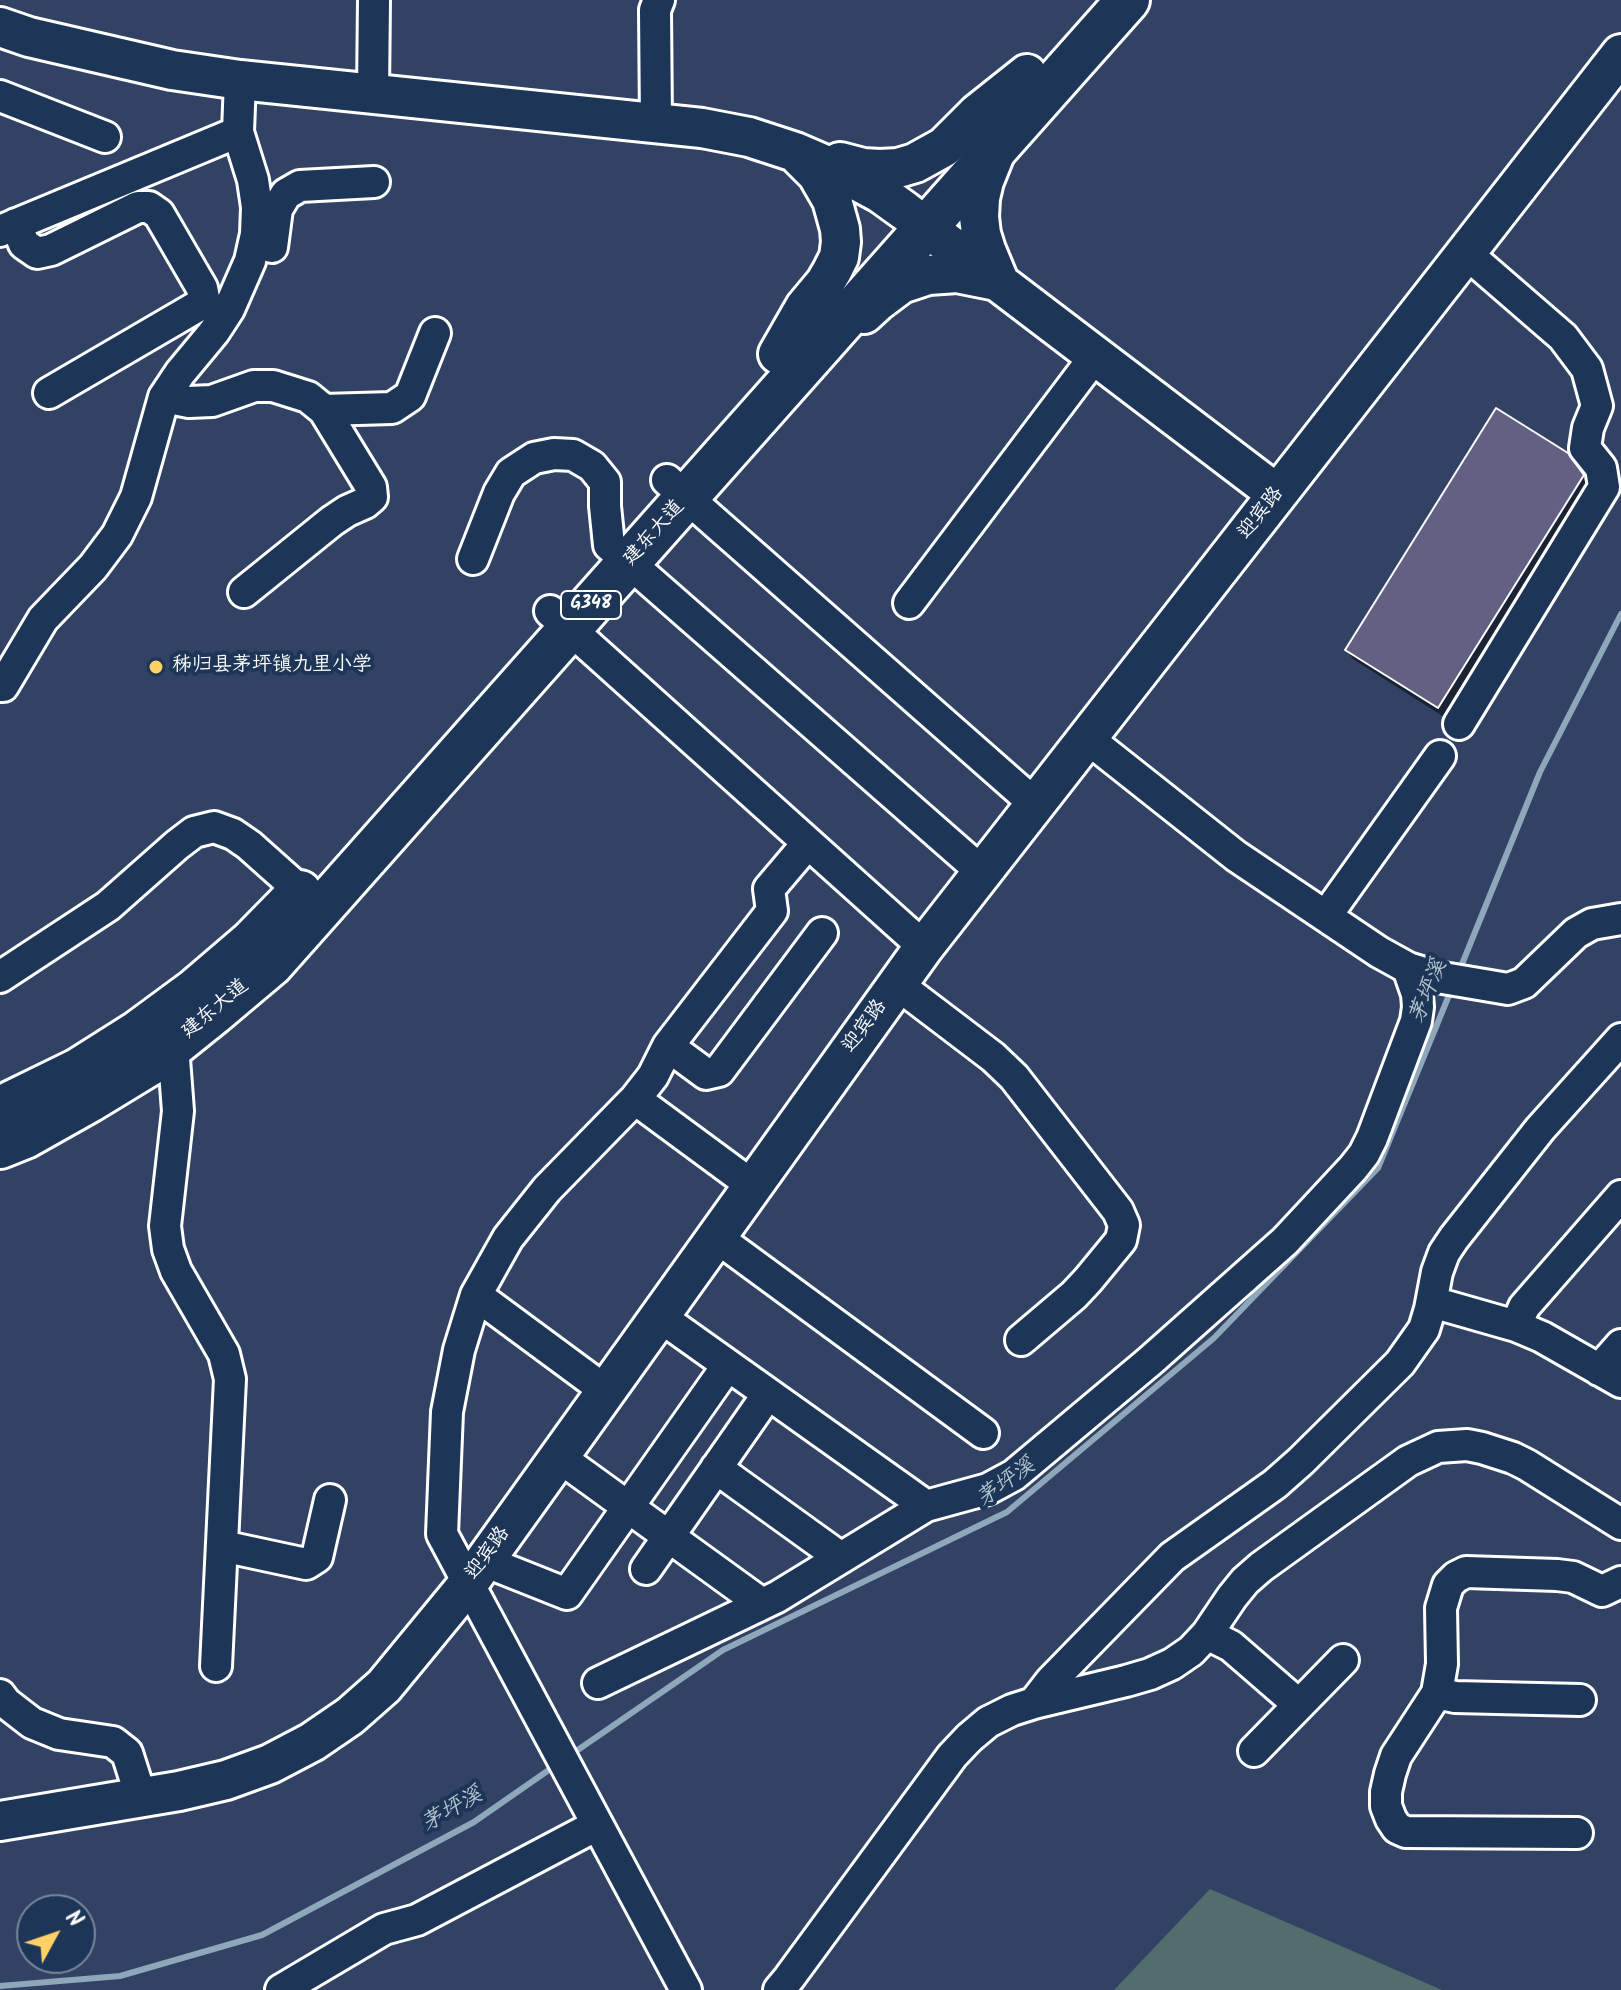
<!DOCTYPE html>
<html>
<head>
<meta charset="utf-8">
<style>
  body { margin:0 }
  #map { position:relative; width:1621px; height:1990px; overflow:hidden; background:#324264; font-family:Kalam,sans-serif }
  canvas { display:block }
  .north { position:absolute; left:16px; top:1894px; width:80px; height:80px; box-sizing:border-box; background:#1d3557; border:2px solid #77869a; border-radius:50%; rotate:50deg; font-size:22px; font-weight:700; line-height:32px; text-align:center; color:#fff }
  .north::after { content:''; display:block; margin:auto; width:28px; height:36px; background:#ffd166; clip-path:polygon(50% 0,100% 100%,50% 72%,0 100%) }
</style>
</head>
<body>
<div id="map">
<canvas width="1621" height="1990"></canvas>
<div class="north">N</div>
</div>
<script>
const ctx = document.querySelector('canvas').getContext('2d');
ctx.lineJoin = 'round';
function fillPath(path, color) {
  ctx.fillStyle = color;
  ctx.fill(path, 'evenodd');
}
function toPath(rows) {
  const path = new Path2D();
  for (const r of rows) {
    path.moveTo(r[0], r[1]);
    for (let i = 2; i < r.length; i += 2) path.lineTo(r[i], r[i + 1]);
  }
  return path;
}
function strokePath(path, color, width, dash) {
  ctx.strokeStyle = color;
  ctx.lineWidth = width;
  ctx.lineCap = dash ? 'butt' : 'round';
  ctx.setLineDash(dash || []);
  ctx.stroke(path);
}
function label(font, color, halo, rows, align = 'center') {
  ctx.font = font + ' Kalam,"LXGW WenKai TC",sans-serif';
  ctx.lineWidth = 8;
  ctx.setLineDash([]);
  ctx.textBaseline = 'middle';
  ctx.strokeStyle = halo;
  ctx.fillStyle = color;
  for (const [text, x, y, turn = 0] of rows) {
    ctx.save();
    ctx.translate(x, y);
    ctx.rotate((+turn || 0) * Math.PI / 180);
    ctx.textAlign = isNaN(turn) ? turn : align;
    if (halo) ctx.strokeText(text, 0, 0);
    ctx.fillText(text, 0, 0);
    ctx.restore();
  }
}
fillPath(toPath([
  [1210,1889,1442,1990,1114,1990]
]), '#526e6c');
fillPath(toPath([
  [1582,476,1588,486,1444,717,1353,659,1347,650]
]), '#0007');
strokePath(toPath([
  [1458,974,1540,772,1621,614],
  [569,1756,723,1650,1007,1512,1214,1338,1378,1168,1452,988],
  [0,1986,120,1976,262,1935,474,1822,556,1765]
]), '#8fa7ba', 6);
const building = toPath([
  [1496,408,1568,453,1584,475,1438,708,1345,650,1496,408]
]);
fillPath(building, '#626183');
strokePath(building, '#fff', 2);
const minor = toPath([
  [373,93,374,0],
  [0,96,105,137],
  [656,122,655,10,659,0],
  [16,224,24,244,37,253,51,250,138,207,149,207,159,214,202,288,204,298,198,306,49,393],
  [0,231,238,132],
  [272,247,277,209,286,194,300,186,374,182],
  [164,397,189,402,212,401,254,386,273,386,308,397,324,410,371,487,372,497,365,503,347,511,332,521,244,592],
  [324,410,392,408,410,396,435,333],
  [667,480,1035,804],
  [473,559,499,493,511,473,534,458,554,454,573,455,592,466,605,482,605,506,609,545,982,872],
  [909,603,1096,355],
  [550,611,924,947],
  [0,686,3,686,43,619,93,567,117,535,136,497,164,397,180,373,214,332,229,309,250,261,256,234,257,207,253,180,238,132,240,80],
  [1459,724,1604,487,1601,468,1585,448,1588,428,1597,406,1587,369,1563,337,1466,253],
  [1087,738,1236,856,1379,952,1408,968,1437,977,1508,989,1524,983,1576,933,1592,924,1621,919],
  [1326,916,1440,756],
  [0,977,108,906,177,845,194,832,214,827,233,834,249,845,314,903],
  [897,984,993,1057,1014,1077,1118,1211,1124,1225,1121,1240,1088,1280,1074,1295,1021,1340],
  [166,1034,173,1046,178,1111,165,1226,168,1249,176,1271,224,1354,230,1379,216,1666],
  [668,1046,706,1074,719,1071,822,933],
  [635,1099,653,1076,668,1046,772,911,769,889,808,843],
  [716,1237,983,1433],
  [476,1295,606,1391],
  [1432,1302,1516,1326,1542,1337,1621,1382],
  [659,1316,926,1506],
  [1516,1326,1524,1307,1621,1196],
  [1599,1370,1621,1345],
  [559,1457,762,1604],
  [716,1468,841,1558],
  [222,1546,306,1564,317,1557,330,1500],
  [484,1561,567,1594,728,1365],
  [646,1569,768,1394],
  [1207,1634,1231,1646,1299,1705],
  [598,1683,777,1597,926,1506,988,1489,1014,1475,1150,1361,1285,1241,1353,1168,1364,1154,1372,1138,1416,1021,1418,1007,1417,994,1408,968],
  [1437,1693,1455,1697,1580,1700],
  [0,1695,6,1703,32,1723,59,1734,113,1742,127,1753,141,1797],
  [1034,1703,1051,1681,1172,1557,1275,1484,1301,1461,1400,1363,1424,1329,1430,1309,1437,1272,1444,1253,1454,1238,1540,1129,1621,1039],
  [1254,1751,1343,1660],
  [1577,1833,1406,1832,1397,1828,1391,1819,1386,1806,1386,1792,1390,1774,1396,1756,1437,1693,1442,1664,1441,1608,1448,1585,1456,1577,1466,1572,1557,1575,1573,1577,1602,1591,1621,1582],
  [281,1990,384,1929,417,1920,597,1825],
  [686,1990,442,1534,447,1412,459,1350,476,1295,508,1238,547,1189,635,1099,753,1186],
  [779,1990,789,1978,952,1756,969,1738,988,1722,1012,1710,1034,1703,1126,1681,1150,1674,1172,1664,1191,1651,1207,1634,1232,1597,1245,1581,1261,1567,1408,1461,1438,1447,1467,1445,1482,1448,1513,1458,1527,1465,1621,1524]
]);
const major = toPath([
  [0,27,29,37,172,70,240,80,702,128,749,137,795,152,839,171,880,193,905,211,1277,494],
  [996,151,984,181,980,198,979,217,981,234,986,250,998,279],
  [840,162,863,168,880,169,898,168,915,163,944,147,978,113,1027,74],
  [864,314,877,302,901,284,928,275,957,273,997,281],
  [778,354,805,307,825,283,832,271,839,257,841,242,840,229,832,200,817,174,800,157],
  [0,1821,179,1791,226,1780,270,1764,312,1742,350,1716,384,1686,468,1584,924,947,1621,54]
]);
const highway = toPath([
  [0,1108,78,1070,138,1032,195,990,251,942,300,892],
  [0,1147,25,1137,89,1101,153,1062,214,1013,271,965,1128,0]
]);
strokePath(minor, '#fff', 36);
strokePath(major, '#fff', 44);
strokePath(highway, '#fff', 48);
strokePath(minor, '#1d3557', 30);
strokePath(major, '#1d3557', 38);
strokePath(highway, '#1d3557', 42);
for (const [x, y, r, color] of [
  [156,667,8,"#ffd166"]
]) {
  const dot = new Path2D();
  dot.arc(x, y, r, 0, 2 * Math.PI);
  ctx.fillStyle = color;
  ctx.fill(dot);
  strokePath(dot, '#1d3557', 3);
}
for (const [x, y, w] of [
  [591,605,60]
]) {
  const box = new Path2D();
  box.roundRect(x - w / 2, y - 14, w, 28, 6);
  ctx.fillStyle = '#1d3557';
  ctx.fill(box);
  strokePath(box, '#fff', 2);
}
label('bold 18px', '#fff', null, [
  ["G348",591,605]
]);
label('20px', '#fff', '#1d3557', [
  ["迎宾路",1262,514,-52],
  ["建东大道",655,534,-48],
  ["建东大道",216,1010,-40],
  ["迎宾路",866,1027,-54],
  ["迎宾路",489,1554,-54]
]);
label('20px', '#fff', '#1d3557', [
  ["秭归县茅坪镇九里小学",172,667]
], 'left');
label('italic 22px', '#b4c5d1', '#1d3557', [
  ["茅坪溪",1430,992,-68],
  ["茅坪溪",1007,1484,-36],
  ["茅坪溪",453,1811,-30]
]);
</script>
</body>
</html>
